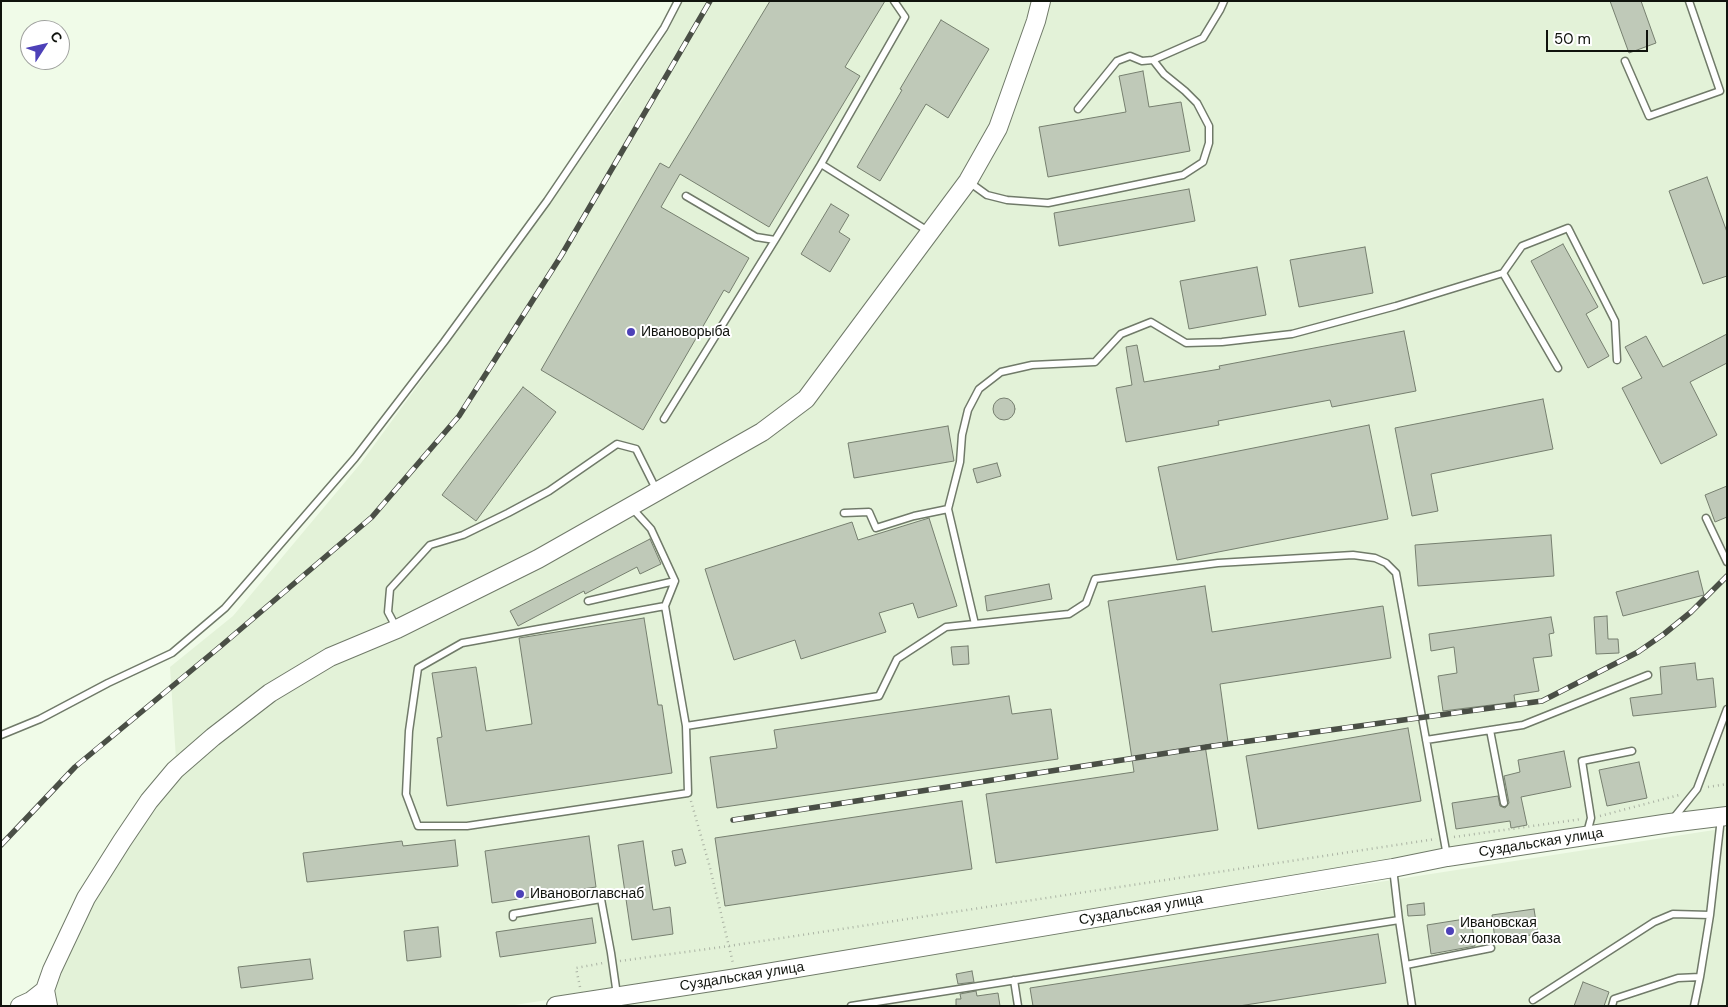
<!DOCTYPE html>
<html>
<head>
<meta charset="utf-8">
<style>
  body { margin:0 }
  #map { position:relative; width:1728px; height:1007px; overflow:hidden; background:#f0fbe8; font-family:"DM Sans",sans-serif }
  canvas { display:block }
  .frame { position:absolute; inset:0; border:2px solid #10130d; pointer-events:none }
  .north { position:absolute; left:20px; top:20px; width:50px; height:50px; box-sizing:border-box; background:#fff; border:1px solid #9fa19e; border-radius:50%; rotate:55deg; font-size:14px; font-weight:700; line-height:20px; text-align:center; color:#10130d }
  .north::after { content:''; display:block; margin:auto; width:18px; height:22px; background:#4d41b8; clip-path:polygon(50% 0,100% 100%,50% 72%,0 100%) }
  .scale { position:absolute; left:1546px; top:30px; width:102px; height:22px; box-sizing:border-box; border:2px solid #10130d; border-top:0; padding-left:6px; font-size:15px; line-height:18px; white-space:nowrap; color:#10130d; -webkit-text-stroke:4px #fff; paint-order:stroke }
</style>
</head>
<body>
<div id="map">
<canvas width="1728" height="1007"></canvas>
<div class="frame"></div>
<div class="north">С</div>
<div class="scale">50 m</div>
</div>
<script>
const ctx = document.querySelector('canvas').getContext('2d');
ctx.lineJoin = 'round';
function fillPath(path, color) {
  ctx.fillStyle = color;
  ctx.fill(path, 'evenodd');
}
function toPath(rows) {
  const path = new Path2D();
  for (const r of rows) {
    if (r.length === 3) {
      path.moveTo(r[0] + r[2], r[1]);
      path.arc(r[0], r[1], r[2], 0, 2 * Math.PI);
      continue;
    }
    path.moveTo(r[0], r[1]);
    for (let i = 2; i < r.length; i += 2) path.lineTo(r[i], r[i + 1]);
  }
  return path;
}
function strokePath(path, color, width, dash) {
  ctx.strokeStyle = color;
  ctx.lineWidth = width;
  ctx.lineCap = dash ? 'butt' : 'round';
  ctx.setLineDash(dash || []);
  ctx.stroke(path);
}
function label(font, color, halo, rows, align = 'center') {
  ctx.font = font + ' "DM Sans",sans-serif';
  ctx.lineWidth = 4;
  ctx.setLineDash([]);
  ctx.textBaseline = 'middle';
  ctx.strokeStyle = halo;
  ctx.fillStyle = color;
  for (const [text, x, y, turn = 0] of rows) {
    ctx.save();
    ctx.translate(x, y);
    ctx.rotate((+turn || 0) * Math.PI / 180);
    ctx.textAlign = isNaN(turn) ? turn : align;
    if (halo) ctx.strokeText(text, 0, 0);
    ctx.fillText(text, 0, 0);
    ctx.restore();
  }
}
fillPath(toPath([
  [682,1,1727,1,1727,819,508,1006,51,1006,56,970,88,899,176,759,170,667,233,616,361,463,500,273,615,111,668,31],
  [1727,828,1727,1006,610,1006,606,1002]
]), '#e3f2d8');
const building = toPath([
  [770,1,885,1,845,67,860,76,769,227,680,174,661,207,749,258,729,293,724,290,643,430,541,370,660,163,669,168,770,1],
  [1610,1,1641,1,1656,43,1629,53,1610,1],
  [941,20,989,49,948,118,926,104,880,181,857,167,902,90,900,89,941,20],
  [1143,71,1149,107,1181,102,1190,151,1048,177,1039,127,1126,112,1119,76,1143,71],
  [1707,177,1727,232,1727,276,1703,284,1669,191,1707,177],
  [1189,189,1195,221,1059,246,1054,213,1189,189],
  [831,204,849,215,839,232,850,239,830,272,801,254,831,204],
  [1563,244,1598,307,1586,314,1609,356,1588,368,1531,261,1563,244],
  [1365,247,1373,293,1299,307,1290,260,1365,247],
  [1257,267,1266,315,1189,329,1180,281,1257,267],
  [1404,331,1416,391,1332,407,1330,400,1218,421,1219,425,1126,442,1116,388,1132,385,1126,347,1137,345,1144,382,1220,369,1219,366,1404,331],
  [1727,334,1727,363,1690,382,1717,435,1661,464,1622,388,1642,378,1625,347,1646,336,1663,367,1727,334],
  [523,387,556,412,476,521,442,495,523,387],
  [1004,409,11],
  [1543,399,1553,449,1431,474,1438,511,1412,516,1395,428,1543,399],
  [1369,425,1388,519,1177,560,1158,467,1369,425],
  [948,426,954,461,854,478,848,443,948,426],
  [997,463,1001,476,977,483,973,469,997,463],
  [1727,486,1727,517,1715,522,1705,495,1727,486],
  [929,518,957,606,918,618,913,603,879,613,886,632,801,659,795,640,734,660,705,569,852,522,858,540,929,518],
  [1551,535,1554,576,1418,586,1415,545,1551,535],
  [650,539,661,564,640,574,637,567,585,594,584,591,518,626,510,611,650,539],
  [1698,571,1704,595,1623,616,1616,592,1698,571],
  [1049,584,1052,599,987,611,985,596,1049,584],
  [1205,586,1212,632,1383,606,1391,658,1220,684,1228,742,1205,745,1218,830,996,863,986,794,1134,772,1108,601,1205,586],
  [1607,616,1608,639,1618,639,1619,653,1596,654,1594,617,1607,616],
  [1551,617,1554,633,1549,634,1552,656,1533,658,1539,691,1514,695,1515,702,1443,711,1438,676,1457,673,1454,647,1431,651,1429,634,1551,617],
  [644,618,658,705,662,705,672,773,447,806,437,738,442,737,432,673,476,667,486,731,532,724,519,638,644,618],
  [968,646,969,664,953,665,951,647,968,646],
  [1695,663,1697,680,1713,678,1716,707,1633,716,1630,698,1662,694,1660,667,1695,663],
  [1009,696,1012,714,1051,709,1058,759,717,808,710,757,777,748,774,730,1009,696],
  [1408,728,1421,801,1258,829,1246,756,1408,728],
  [1564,751,1571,787,1521,797,1527,825,1511,828,1510,821,1456,829,1452,803,1498,796,1500,806,1505,808,1509,803,1504,776,1520,772,1518,760,1564,751],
  [1639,762,1647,798,1607,806,1599,770,1639,762],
  [962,801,972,869,725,906,715,838,962,801],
  [589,836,596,887,492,903,485,851,589,836],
  [455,840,458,866,307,882,303,853,402,841,403,846,455,840],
  [643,841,653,910,670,907,673,934,632,940,618,845,643,841],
  [682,849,686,863,675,866,672,851,682,849],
  [1424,903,1425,915,1408,916,1407,905,1424,903],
  [1534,909,1538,934,1495,940,1492,915,1534,909],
  [592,918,596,943,500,957,496,932,592,918],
  [1471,918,1475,946,1431,954,1427,925,1471,918],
  [438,927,441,957,407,961,404,931,438,927],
  [1378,934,1386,983,1239,1006,1033,1006,1030,988,1378,934],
  [310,959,313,979,241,988,238,967,310,959],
  [972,971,974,982,958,984,956,974,972,971],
  [1583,982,1609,992,1604,1006,1574,1006,1583,982],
  [976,991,977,996,998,993,1000,1006,956,1006,956,999,961,999,960,994,976,991]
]);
fillPath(building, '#bfc9b8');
strokePath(building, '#778070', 1);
const lane = toPath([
  [894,1,905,17,821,164,928,231],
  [1625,61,1649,116,1720,91,1689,1],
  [1078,109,1117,61,1130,56,1142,61,1153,60,1203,38,1220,10,1224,1],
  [969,182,987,195,1007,200,1048,203,1183,175,1203,162,1209,143,1209,126,1197,103,1185,91,1164,74,1153,60],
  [686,196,756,237,775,240,821,164],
  [1503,273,1522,246,1568,228,1615,321,1617,360],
  [664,419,775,240],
  [632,508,651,529,675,581,665,606,686,726],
  [948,509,960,462,962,435,968,410,979,389,1001,372,1032,365,1095,362,1121,334,1151,322,1186,343,1222,342,1292,334,1396,306,1503,273,1558,368],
  [844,513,869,512,876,528,914,516,948,509,975,624],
  [1706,518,1727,562],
  [588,601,675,581],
  [665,606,462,643,418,668,409,731,406,794,418,826,467,826,688,793,686,726,879,696,897,659,946,627,1069,614,1086,603,1095,579,1218,563,1353,555,1375,558,1386,563,1396,573,1447,856],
  [396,627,388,612,390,589,430,545,463,535,508,513,549,491,617,444,636,449,657,491],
  [1490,730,1504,803],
  [1,735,40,719,108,683,172,653,225,608,355,458,444,342,547,201,664,28,678,1],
  [1426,740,1523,725,1648,675],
  [1672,820,1697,789,1727,709],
  [1587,833,1591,818,1582,761,1632,751],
  [1393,868,1399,920,1412,1006],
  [513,917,513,914,601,899,611,953,617,995],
  [1406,965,1491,948],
  [1014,980,1018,1006],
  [1533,1000,1654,922,1673,914,1710,915],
  [851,1006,1399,920],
  [1612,1006,1614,999,1678,978,1700,977],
  [1694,1006,1700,977,1710,915,1721,818]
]);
const secondary = toPath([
  [20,1006,31,1001,45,990],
  [48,1006,45,990,52,970,86,898,122,841,149,801,175,770,213,737,270,693,330,657,397,629,538,559,762,432,806,399,968,181,998,128,1036,21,1041,1],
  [556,1006,737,978,1393,868,1447,857,1670,823,1727,816]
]);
strokePath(lane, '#707a69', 9);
strokePath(secondary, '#707a69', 20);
strokePath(toPath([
  [1708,787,1727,784],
  [691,801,709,864,733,963],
  [1600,816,1679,795],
  [1454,837,1582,819],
  [620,961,729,946,1436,839],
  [580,987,576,968,603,963]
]), '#abb3a4', 2.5, [1, 4]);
strokePath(lane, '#fff', 6);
strokePath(secondary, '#fff', 18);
const rail = toPath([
  [733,820,1213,746,1542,701,1638,652,1664,634,1691,612,1727,576],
  [1,845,75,767,222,645,372,517,459,416,561,256,710,1]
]);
strokePath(rail, '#4a4f46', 5.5);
strokePath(rail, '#fff', 4, [11]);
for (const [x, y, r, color] of [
  [631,332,5,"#4d41b8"],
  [520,894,5,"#4d41b8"],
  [1450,931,5,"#4d41b8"]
]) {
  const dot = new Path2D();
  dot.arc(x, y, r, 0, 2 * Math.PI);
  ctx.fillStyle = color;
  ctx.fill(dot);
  strokePath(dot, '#fff', 2);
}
label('14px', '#10130d', '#fff', [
  ["Ивановорыба",641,332],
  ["Ивановоглавснаб",530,894],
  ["Ивановская",1460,923],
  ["хлопковая база",1460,939]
], 'left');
label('14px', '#10130d', '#fff', [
  ["Суздальская улица",1541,843,-9],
  ["Суздальская улица",1141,910,-10],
  ["Суздальская улица",742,977,-9]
]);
</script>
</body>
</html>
